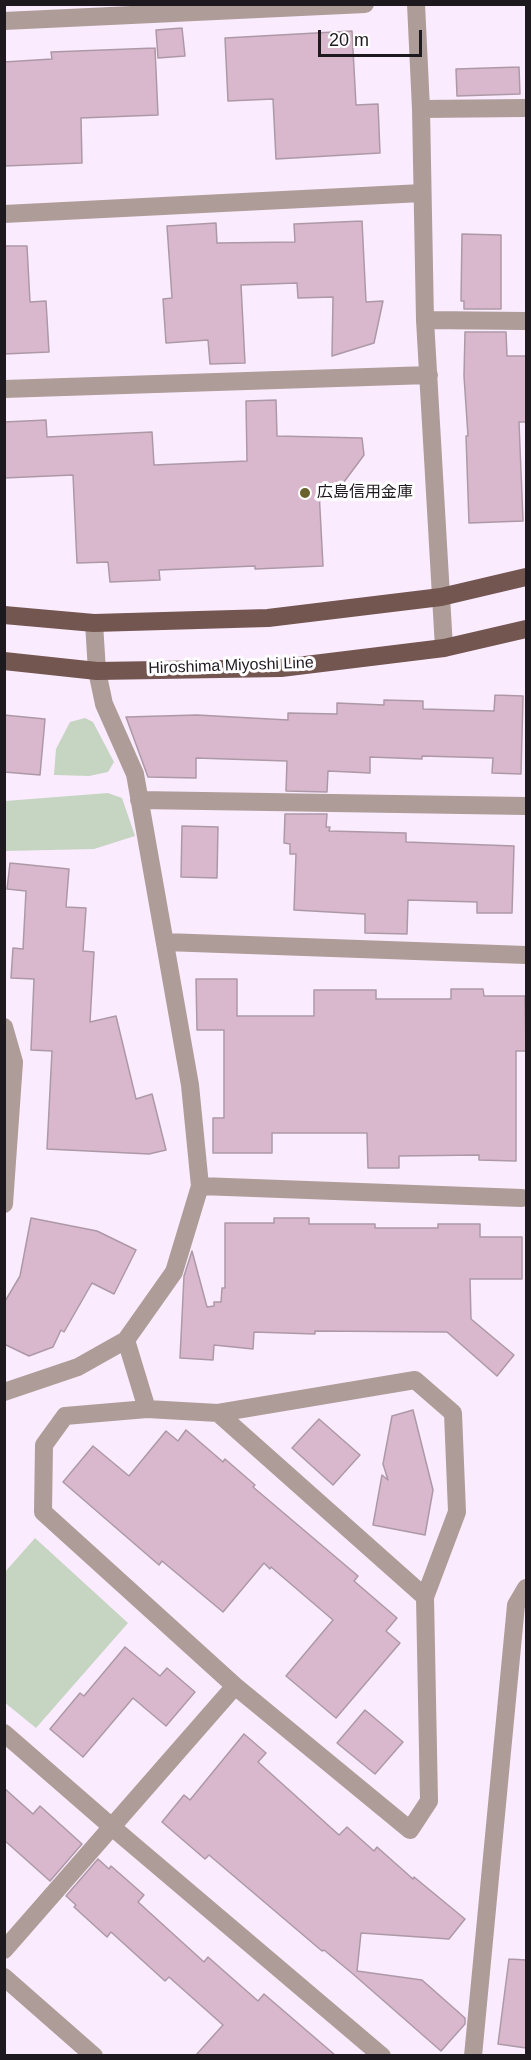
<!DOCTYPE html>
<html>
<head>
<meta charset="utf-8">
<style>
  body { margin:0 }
  #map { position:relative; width:531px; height:2060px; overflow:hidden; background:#fbebfe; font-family:Arial,sans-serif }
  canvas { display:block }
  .frame { position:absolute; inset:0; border:6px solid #1e191f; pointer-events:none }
  .scale { position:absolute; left:318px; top:30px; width:104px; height:27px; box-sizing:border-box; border:3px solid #1e191f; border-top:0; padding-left:8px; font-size:18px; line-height:21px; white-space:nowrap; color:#1e191f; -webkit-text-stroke:4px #fff; paint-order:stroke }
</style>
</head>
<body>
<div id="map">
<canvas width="531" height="2060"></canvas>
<div class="frame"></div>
<div class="scale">20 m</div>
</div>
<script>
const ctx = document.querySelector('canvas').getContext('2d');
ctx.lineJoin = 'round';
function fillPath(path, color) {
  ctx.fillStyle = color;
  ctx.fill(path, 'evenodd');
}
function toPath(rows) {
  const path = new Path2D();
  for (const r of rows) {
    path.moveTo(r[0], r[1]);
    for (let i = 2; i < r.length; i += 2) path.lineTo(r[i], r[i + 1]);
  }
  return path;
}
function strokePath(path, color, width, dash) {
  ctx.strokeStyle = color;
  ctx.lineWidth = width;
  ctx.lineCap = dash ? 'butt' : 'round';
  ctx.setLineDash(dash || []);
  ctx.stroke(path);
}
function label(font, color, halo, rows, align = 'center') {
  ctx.font = font + ' Arial,"Noto Sans JP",sans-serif';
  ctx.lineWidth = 6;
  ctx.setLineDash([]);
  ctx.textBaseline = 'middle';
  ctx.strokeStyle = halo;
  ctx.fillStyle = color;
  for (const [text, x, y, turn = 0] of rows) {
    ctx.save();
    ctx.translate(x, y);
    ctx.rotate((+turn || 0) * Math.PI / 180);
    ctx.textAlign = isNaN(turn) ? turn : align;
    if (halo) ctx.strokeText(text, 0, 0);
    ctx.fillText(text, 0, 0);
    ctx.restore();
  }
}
fillPath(toPath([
  [85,718,93,722,114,762,108,772,89,776,54,775,56,749,70,722],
  [108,793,122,798,135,836,94,849,5,851,5,801],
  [35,1538,128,1623,36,1728,4,1702,5,1572]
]), '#c5d5c2');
const building = toPath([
  [182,28,185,56,158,58,156,30,182,28],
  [352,31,356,105,378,104,380,153,276,159,273,99,228,101,225,38,352,31],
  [155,48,158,115,81,118,82,163,4,166,4,62,52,59,51,52,155,48],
  [519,67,520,94,457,96,456,69,519,67],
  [362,221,366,302,383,301,374,343,332,356,333,297,298,298,297,283,241,285,245,363,210,364,208,340,166,343,163,299,172,298,167,226,216,223,217,243,295,242,294,224,362,221],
  [462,234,501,235,501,309,464,309,464,301,461,301,462,234],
  [4,246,27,246,30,302,46,301,49,352,4,354,4,246],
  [465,332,506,332,507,356,526,356,526,422,519,422,523,521,469,523,466,436,468,436,464,376,465,332],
  [276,400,277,436,362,438,364,455,338,490,319,491,323,566,255,569,255,566,159,570,160,580,110,582,108,562,77,563,73,475,4,478,4,422,46,420,47,437,152,432,154,465,247,461,246,401,276,400],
  [495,695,523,696,521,774,492,773,493,758,422,756,422,759,370,757,370,773,328,771,327,792,286,791,287,761,196,758,196,778,148,777,126,717,197,715,288,720,288,713,337,714,337,703,384,705,384,700,423,701,423,709,494,711,495,695],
  [4,715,45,719,40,775,4,772,4,715],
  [285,814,327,814,326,827,330,827,329,831,406,833,406,842,514,846,512,913,477,913,477,902,408,900,407,934,365,933,365,914,294,910,296,854,290,854,290,844,284,843,285,814],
  [182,826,218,827,217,878,181,877,182,826],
  [10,863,69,869,66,907,86,908,83,951,94,952,90,1022,116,1016,136,1099,152,1094,166,1150,149,1154,47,1149,52,1051,31,1050,34,979,11,978,13,948,23,949,26,891,7,889,10,863],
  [196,979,237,979,237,1016,314,1016,314,990,376,990,376,999,451,999,451,989,483,989,484,996,525,996,526,1051,516,1051,516,1161,479,1160,479,1155,399,1156,399,1168,368,1168,367,1133,272,1133,272,1153,213,1153,213,1118,224,1118,224,1030,197,1030,196,979],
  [31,1218,97,1231,136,1250,114,1294,92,1283,64,1332,61,1330,53,1347,29,1356,4,1344,4,1303,20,1276,31,1218],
  [274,1218,309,1218,309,1224,375,1224,375,1228,438,1228,438,1224,480,1224,480,1237,522,1237,522,1279,470,1279,471,1319,514,1355,497,1376,447,1332,315,1331,315,1334,254,1332,253,1349,214,1345,213,1360,180,1358,184,1276,192,1251,207,1307,214,1306,214,1302,221,1302,222,1288,225,1288,225,1223,274,1223,274,1218],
  [413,1410,433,1490,425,1535,373,1525,382,1475,388,1480,383,1464,392,1416,413,1410],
  [319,1419,360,1455,333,1485,292,1448,319,1419],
  [186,1430,223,1462,225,1459,255,1485,253,1487,358,1576,354,1581,397,1618,386,1631,400,1643,336,1718,286,1676,333,1620,271,1567,270,1569,264,1563,223,1612,162,1561,159,1565,63,1482,93,1446,129,1476,166,1431,178,1441,186,1430],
  [125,1647,160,1676,167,1668,195,1692,166,1726,133,1698,83,1757,50,1729,80,1693,84,1696,125,1647],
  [365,1710,403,1742,375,1774,337,1743,365,1710],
  [244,1734,266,1753,258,1762,339,1835,347,1827,374,1851,377,1847,413,1879,414,1877,465,1919,449,1939,361,1933,357,1971,422,1980,465,2018,465,2024,441,2051,353,1974,324,1950,322,1951,209,1855,205,1859,162,1822,184,1795,190,1800,244,1734],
  [4,1788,33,1814,40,1806,82,1844,50,1881,4,1840,4,1788],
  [98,1859,109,1869,111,1866,144,1895,138,1902,204,1962,208,1957,258,2001,264,1994,335,2055,196,2055,223,2025,169,1977,165,1981,111,1932,107,1937,74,1907,76,1905,66,1896,98,1859],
  [509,1959,526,1960,526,2048,498,2044,509,1959]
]);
fillPath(building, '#d9b8ce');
strokePath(building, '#ad99a6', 1.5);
strokePath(toPath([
  [416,4,421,109,425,320,444,648],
  [4,21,365,4],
  [421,109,526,108],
  [4,214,422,193],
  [425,320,526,321],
  [4,389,429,375],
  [139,800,526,806],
  [165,942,526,955],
  [4,1027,14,1062,4,1204],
  [200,1186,522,1198],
  [126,1340,147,1409],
  [4,1392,78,1367,126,1340,174,1272,200,1186,190,1085,135,774,104,704,97,671,94,623],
  [218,1413,425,1597,429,1801,410,1830,235,1686],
  [4,1733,112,1827,382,2056],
  [4,1950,235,1686,43,1512,44,1445,65,1416,147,1409,218,1413,415,1380,453,1413,457,1512,425,1597],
  [4,1977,94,2056],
  [473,2056,516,1605,526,1588]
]), '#ae9c98', 18);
strokePath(toPath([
  [4,615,94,623,268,618,441,597,526,577],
  [4,661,97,671,281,668,444,648,526,629]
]), '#745651', 18);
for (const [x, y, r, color] of [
  [305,493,6,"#69612e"]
]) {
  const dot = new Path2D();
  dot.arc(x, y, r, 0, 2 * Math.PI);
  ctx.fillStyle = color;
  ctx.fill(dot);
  strokePath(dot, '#fff', 2);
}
label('16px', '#1e191f', '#fff', [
  ["広島信用金庫",317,493]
], 'left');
label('16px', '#1e191f', '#fff', [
  ["Hiroshima Miyoshi Line",231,666,-2]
]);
</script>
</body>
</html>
